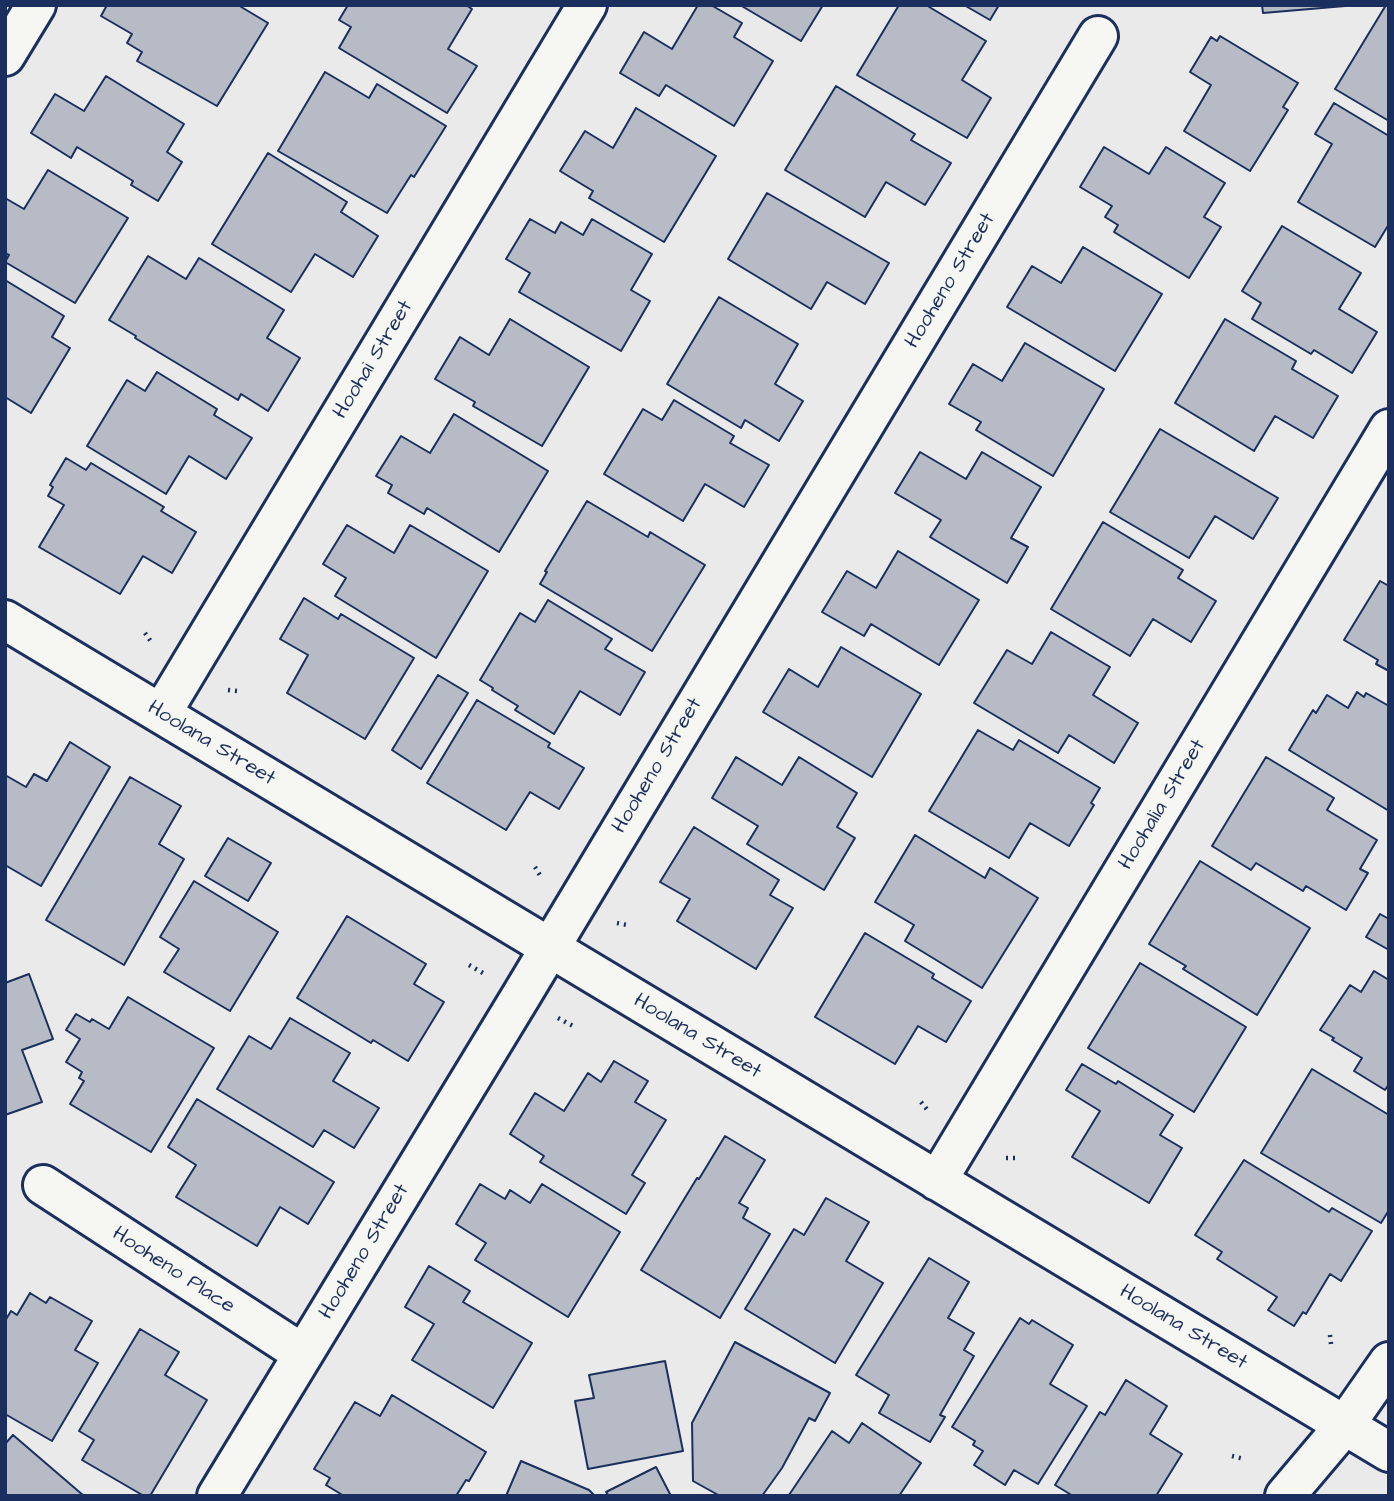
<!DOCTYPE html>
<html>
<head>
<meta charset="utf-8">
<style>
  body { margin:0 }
  #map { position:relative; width:1394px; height:1501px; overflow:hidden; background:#e9eae9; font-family:"Architects Daughter",sans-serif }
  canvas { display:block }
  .frame { position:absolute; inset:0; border:7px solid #1b2f5e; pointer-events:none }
</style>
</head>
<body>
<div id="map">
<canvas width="1394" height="1501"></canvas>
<div class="frame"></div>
</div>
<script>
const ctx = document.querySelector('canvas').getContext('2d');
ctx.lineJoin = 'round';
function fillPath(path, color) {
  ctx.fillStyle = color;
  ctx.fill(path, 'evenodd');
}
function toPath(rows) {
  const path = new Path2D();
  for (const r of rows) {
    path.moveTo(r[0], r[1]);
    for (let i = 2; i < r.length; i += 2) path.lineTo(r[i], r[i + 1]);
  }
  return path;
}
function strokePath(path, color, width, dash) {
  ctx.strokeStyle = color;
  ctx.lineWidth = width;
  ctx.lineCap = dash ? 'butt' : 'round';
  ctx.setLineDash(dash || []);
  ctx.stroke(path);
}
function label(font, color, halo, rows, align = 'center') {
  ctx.font = font + ' "Architects Daughter",sans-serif';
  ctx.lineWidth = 7;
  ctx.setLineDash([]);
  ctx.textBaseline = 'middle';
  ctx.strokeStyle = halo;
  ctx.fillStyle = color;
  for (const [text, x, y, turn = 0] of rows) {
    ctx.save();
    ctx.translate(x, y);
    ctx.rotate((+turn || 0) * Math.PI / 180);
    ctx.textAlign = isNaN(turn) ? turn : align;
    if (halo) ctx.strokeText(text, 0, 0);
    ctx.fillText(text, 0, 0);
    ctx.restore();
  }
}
const building = toPath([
  [107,5,238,5,268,23,217,106,137,61,142,52,127,43,132,34,101,16,107,5],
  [348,5,466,5,472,9,448,49,477,66,447,113,339,48,351,27,339,20,348,5],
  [698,5,711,5,742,23,734,37,773,61,734,126,666,85,659,96,620,73,644,32,672,49,698,5],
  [740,5,823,5,801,41,740,5],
  [899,5,926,5,986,41,962,80,991,98,967,138,857,75,899,5],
  [964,5,999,5,990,20,964,5],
  [1262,5,1357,5,1263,13,1262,5],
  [1386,5,1389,5,1389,121,1335,89,1386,5],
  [1220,36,1298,83,1283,107,1288,110,1250,171,1184,131,1211,85,1190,72,1211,37,1217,41,1220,36],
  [325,72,369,98,377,84,446,126,414,177,411,175,387,213,278,151,325,72],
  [106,76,184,124,167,152,182,162,158,201,131,185,133,181,77,147,71,158,31,133,55,94,84,111,106,76],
  [836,86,915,134,911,140,951,163,925,205,886,182,865,217,785,170,836,86],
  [1334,103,1389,136,1389,224,1375,247,1298,202,1332,144,1315,134,1334,103],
  [636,108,716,156,664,242,589,198,593,191,560,171,585,131,613,148,636,108],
  [1104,147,1149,174,1166,147,1225,183,1204,217,1221,227,1189,278,1114,232,1118,225,1105,217,1112,206,1080,187,1104,147],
  [268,153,347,202,341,212,378,236,353,277,315,254,291,292,212,244,268,153],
  [48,170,128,218,75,303,5,262,9,255,5,253,5,198,24,209,48,170],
  [767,193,889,263,865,304,827,282,811,309,728,259,767,193],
  [530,219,555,233,561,222,583,235,592,219,652,254,631,290,650,301,621,351,519,292,530,273,506,259,530,219],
  [1282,226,1361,273,1339,309,1377,332,1352,373,1314,350,1311,354,1252,319,1261,303,1242,291,1282,226],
  [1083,247,1162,294,1115,371,1007,307,1032,266,1061,283,1083,247],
  [148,256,186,279,199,258,284,310,267,338,300,358,268,411,241,394,238,400,135,338,136,336,109,320,148,256],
  [5,280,64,316,52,337,70,348,31,413,5,397,5,280],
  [719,297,798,344,775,384,803,401,779,441,745,420,741,428,667,384,719,297],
  [510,319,589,367,542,446,473,406,475,402,435,379,460,337,489,355,510,319],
  [1225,319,1296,361,1292,369,1338,396,1313,438,1275,416,1254,451,1175,403,1225,319],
  [1025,343,1104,389,1053,476,976,430,981,422,949,404,973,364,1002,381,1025,343],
  [157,372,217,409,214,415,252,438,226,479,189,456,166,494,87,446,127,380,145,391,157,372],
  [674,400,734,436,730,443,769,465,744,507,705,484,683,521,604,474,643,409,662,420,674,400],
  [454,414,548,471,499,552,427,508,424,514,388,493,392,485,376,476,401,436,430,453,454,414],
  [1160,429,1278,498,1253,539,1215,516,1189,558,1110,512,1160,429],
  [920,452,966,479,982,452,1041,487,1011,538,1028,547,1007,583,930,537,941,520,895,493,920,452],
  [66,458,86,470,91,463,164,507,161,511,196,532,172,573,143,556,120,594,39,547,64,505,48,496,53,487,50,485,66,458],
  [587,501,648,537,650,532,705,565,652,651,540,584,547,572,545,571,587,501],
  [1103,522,1183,570,1178,578,1216,601,1191,642,1153,619,1130,656,1051,609,1103,522],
  [347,525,394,553,410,525,488,571,436,658,335,596,346,578,323,564,347,525],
  [898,551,979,600,939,665,871,624,864,636,822,612,847,571,876,588,898,551],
  [1380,581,1389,586,1389,671,1376,664,1378,660,1344,640,1380,581],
  [304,598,338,619,341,614,414,658,365,739,287,693,308,655,280,639,304,598],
  [548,600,612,639,605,649,645,672,620,715,580,691,554,734,515,710,518,706,492,690,493,688,480,680,520,613,535,622,548,600],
  [1051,632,1110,667,1093,695,1138,723,1114,763,1069,735,1058,753,974,703,1007,650,1032,664,1051,632],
  [841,647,921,694,872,777,763,712,789,669,818,687,841,647],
  [438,675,468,693,421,769,392,750,438,675],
  [1357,692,1364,697,1366,693,1389,706,1389,811,1289,750,1313,710,1316,713,1327,695,1348,708,1357,692],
  [477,700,550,743,548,747,584,768,559,809,530,792,506,830,427,783,477,700],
  [978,730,1013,750,1019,740,1100,788,1091,803,1094,805,1069,846,1030,823,1009,858,929,811,978,730],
  [70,742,110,767,41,886,5,865,5,775,26,787,34,774,47,781,70,742],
  [736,757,782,785,799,757,857,793,837,827,855,838,824,890,747,844,758,826,712,798,736,757],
  [1266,757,1334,798,1327,810,1377,840,1360,869,1368,873,1346,910,1306,886,1303,891,1256,863,1251,870,1212,846,1266,757],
  [130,777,181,806,159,844,184,859,124,965,46,920,130,777],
  [694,827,779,880,770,895,793,908,756,969,677,921,690,899,660,882,694,827],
  [915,835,985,878,990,868,1038,898,982,988,905,941,914,925,875,902,915,835],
  [228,838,271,863,248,901,205,876,228,838],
  [1200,861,1310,928,1257,1015,1183,969,1186,966,1149,944,1200,861],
  [194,881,278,932,230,1011,164,972,179,949,160,937,194,881],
  [1380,914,1389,919,1389,950,1366,937,1380,914],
  [347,916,426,964,414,984,444,1002,408,1061,373,1040,371,1043,297,998,347,916],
  [865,933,934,974,932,978,971,1001,946,1042,918,1026,895,1064,815,1017,865,933],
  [1140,963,1246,1027,1194,1112,1088,1048,1140,963],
  [1374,971,1389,980,1389,1084,1385,1090,1354,1071,1362,1058,1332,1040,1334,1038,1320,1030,1350,985,1361,992,1374,971],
  [29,974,53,1039,22,1050,42,1102,5,1115,5,983,29,974],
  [128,997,214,1048,151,1152,70,1104,84,1081,79,1078,82,1072,66,1062,80,1039,66,1030,76,1014,90,1022,92,1019,109,1029,128,997],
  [290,1018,350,1053,333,1081,379,1108,354,1148,324,1130,313,1147,217,1089,249,1036,271,1049,290,1018],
  [614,1061,648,1081,635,1102,666,1120,632,1175,645,1183,626,1214,540,1162,544,1156,510,1134,535,1093,564,1111,588,1073,601,1082,614,1061],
  [1082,1064,1116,1084,1118,1081,1173,1115,1160,1135,1182,1148,1149,1203,1072,1157,1100,1111,1066,1090,1082,1064],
  [1312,1069,1389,1115,1389,1210,1381,1223,1261,1153,1312,1069],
  [197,1099,334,1182,308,1224,280,1207,257,1246,176,1197,196,1165,168,1147,197,1099],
  [725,1136,765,1160,739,1203,748,1208,743,1218,770,1234,720,1318,641,1270,697,1178,699,1179,725,1136],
  [1244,1160,1329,1212,1332,1208,1372,1231,1341,1281,1330,1274,1306,1314,1303,1312,1294,1326,1268,1310,1277,1297,1217,1259,1222,1252,1195,1235,1244,1160],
  [480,1184,505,1199,510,1190,530,1203,542,1184,620,1232,568,1317,475,1260,486,1243,456,1224,480,1184],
  [826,1198,869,1222,846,1261,883,1283,835,1363,745,1309,794,1229,804,1235,826,1198],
  [929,1258,969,1282,948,1318,974,1333,964,1350,974,1356,940,1415,945,1417,930,1442,879,1413,889,1395,856,1375,929,1258],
  [429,1266,470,1291,463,1302,532,1343,493,1408,412,1360,434,1324,405,1307,429,1266],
  [30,1293,46,1303,50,1297,92,1321,75,1350,98,1363,52,1441,5,1414,5,1321,11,1311,17,1315,30,1293],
  [1020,1318,1029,1324,1032,1320,1073,1345,1050,1384,1087,1406,1038,1484,1014,1470,1005,1485,974,1465,983,1451,973,1445,975,1441,952,1427,1020,1318],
  [140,1329,179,1352,165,1375,207,1400,150,1496,144,1496,82,1460,94,1440,79,1431,140,1329],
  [735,1342,830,1393,815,1421,809,1418,782,1468,762,1496,720,1496,693,1481,692,1423,735,1342],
  [665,1361,683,1451,588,1469,575,1401,594,1398,589,1375,665,1361],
  [1126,1380,1167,1406,1150,1434,1182,1454,1156,1496,1073,1496,1055,1485,1100,1412,1105,1415,1126,1380],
  [392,1395,486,1452,469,1481,466,1480,456,1496,344,1496,326,1485,330,1478,314,1469,355,1402,380,1416,392,1395],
  [862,1423,921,1463,899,1496,789,1495,832,1431,849,1443,862,1423],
  [13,1435,84,1496,5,1496,5,1444,13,1435],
  [521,1461,589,1490,595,1496,506,1496,521,1461],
  [656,1467,671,1496,609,1496,606,1492,656,1467]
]);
fillPath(building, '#b6bbc6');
strokePath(building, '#1b2f5e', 2);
const street = toPath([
  [5,56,36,5],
  [5,620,1389,1452],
  [161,714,587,5],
  [937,1181,1389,429],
  [43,1185,303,1354],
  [217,1496,521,996,1098,36]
]);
const secondary = toPath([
  [1285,1496,1345,1425,1389,1362]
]);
strokePath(street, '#1b2f5e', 44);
strokePath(secondary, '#1b2f5e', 44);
strokePath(toPath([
  [145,633,152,643],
  [228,690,237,691],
  [535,867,541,877],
  [617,923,627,925],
  [469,965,483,973],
  [558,1018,573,1026],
  [921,1102,929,1112],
  [1006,1158,1019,1158],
  [1330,1335,1331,1344],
  [1232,1456,1244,1459]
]), '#1b2f5e', 4.5, [2, 5]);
strokePath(street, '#f6f6f2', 38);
strokePath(secondary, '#f6f6f2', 38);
label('21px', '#1b2f5e', '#f6f6f2', [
  ["Hooheno Street",951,281,-59],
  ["Hoohai Street",374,360,-59],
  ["Hoolana Street",211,744,31],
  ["Hooheno Street",658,766,-59],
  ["Hoohalia Street",1163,805,-59],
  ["Hoolana Street",697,1037,31],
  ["Hooheno Street",365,1252,-59],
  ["Hooheno Place",173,1271,33],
  ["Hoolana Street",1183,1328,31]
]);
</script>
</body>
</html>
